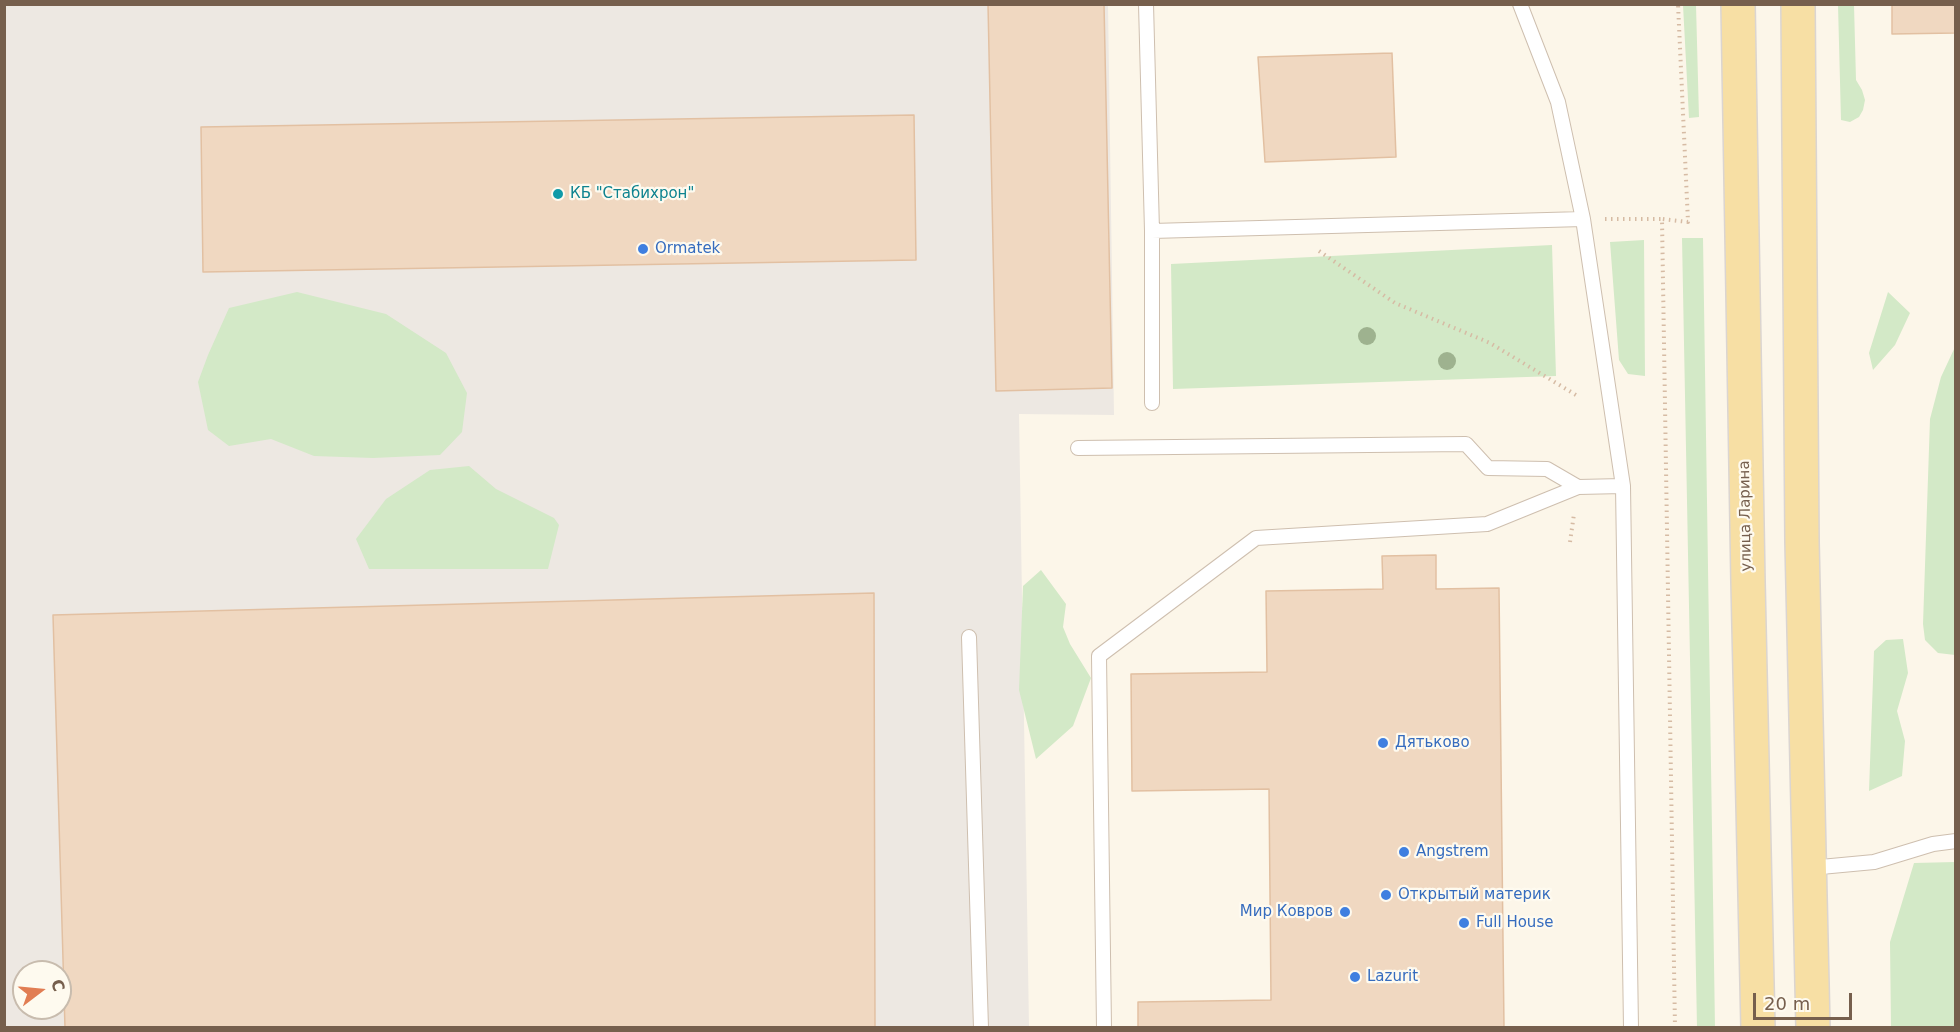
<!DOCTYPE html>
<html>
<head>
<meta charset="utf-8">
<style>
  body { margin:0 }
  #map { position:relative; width:1960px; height:1032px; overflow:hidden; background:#fcf6e9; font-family:"DejaVu Sans",sans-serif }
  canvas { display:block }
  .frame { position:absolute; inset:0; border:6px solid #765f4d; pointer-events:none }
  .north { position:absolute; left:12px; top:960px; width:60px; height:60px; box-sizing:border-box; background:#fefaef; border:2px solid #c8bcae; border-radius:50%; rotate:74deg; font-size:16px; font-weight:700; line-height:24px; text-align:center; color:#765f4d }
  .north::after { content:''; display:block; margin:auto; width:21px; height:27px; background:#e17d53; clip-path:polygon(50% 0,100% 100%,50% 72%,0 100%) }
  .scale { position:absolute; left:1753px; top:993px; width:99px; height:27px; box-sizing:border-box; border:3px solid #765f4d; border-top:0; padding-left:8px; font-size:18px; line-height:21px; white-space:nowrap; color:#765f4d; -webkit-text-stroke:4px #fefaef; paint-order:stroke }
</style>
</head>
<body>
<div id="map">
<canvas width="1960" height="1032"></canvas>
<div class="frame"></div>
<div class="north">С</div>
<div class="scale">20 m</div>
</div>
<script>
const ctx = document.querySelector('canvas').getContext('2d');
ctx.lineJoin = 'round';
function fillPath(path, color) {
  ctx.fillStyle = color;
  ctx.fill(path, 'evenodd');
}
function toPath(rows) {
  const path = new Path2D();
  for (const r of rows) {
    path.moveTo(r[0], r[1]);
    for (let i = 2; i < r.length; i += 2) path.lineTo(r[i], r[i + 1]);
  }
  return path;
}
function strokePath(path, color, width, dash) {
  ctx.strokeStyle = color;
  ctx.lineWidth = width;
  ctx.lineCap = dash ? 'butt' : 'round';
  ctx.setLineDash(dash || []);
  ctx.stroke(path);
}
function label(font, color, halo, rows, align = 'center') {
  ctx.font = font + ' "DejaVu Sans",sans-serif';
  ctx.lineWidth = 4.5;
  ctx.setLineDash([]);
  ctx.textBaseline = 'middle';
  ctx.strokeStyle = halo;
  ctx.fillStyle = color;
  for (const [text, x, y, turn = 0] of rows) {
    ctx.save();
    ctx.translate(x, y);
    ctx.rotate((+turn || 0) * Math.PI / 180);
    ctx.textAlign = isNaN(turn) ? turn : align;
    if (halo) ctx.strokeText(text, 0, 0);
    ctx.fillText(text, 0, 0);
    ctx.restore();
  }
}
fillPath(toPath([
  [5,5,1108,5,1114,415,1019,414,1029,1027,5,1028],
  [24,972,60,972,60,1008,24,1008]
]), '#ede8e2');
fillPath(toPath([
  [1683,5,1696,5,1699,117,1689,118],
  [1838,5,1854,5,1856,80,1862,90,1865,100,1863,110,1859,117,1850,122,1841,120],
  [1682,238,1703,238,1715,1028,1697,1027],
  [1644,240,1645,376,1628,374,1619,360,1610,242],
  [1552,245,1556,376,1173,389,1171,264],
  [297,292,386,314,446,353,467,393,462,432,440,455,373,458,314,456,271,439,229,446,208,430,198,382,208,355,229,308],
  [1888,292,1910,313,1895,345,1873,370,1869,353],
  [1955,347,1956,655,1955,655,1938,653,1925,640,1923,624,1930,419,1941,377],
  [469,466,496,489,554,518,559,525,548,569,369,569,356,539,386,499,430,470],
  [1041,570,1066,604,1063,627,1070,644,1091,678,1073,726,1036,759,1019,690,1023,586],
  [1903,639,1908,673,1897,711,1905,741,1902,776,1869,791,1874,651,1886,640],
  [1955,862,1955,1027,1891,1027,1890,942,1914,863]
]), '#d3e9c7');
const building = toPath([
  [988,4,1104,4,1112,388,996,391,988,4],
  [1892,4,1956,4,1956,33,1892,34,1892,4],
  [1392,53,1396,157,1265,162,1258,57,1392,53],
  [914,115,916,260,203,272,201,127,914,115],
  [1436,555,1436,589,1499,588,1504,1028,1138,1028,1138,1002,1271,1000,1269,789,1132,791,1131,674,1267,672,1266,591,1383,589,1382,556,1436,555],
  [874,593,875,1028,65,1028,53,615,874,593]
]);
fillPath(building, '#f0d8c1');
strokePath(building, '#e2c0a2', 1.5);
const service = toPath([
  [1146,4,1152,231],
  [1520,4,1558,102,1583,219,1623,486,1631,1028],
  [1152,403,1152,231,1583,219],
  [1078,448,1466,444,1488,468,1547,469,1578,487],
  [969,637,981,1028],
  [1810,868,1874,862,1933,844,1956,841],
  [1104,1028,1099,656,1256,538,1487,524,1578,487,1623,486]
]);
const primary = toPath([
  [1738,4,1748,582,1758,1028],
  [1798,4,1802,542,1813,1028]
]);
strokePath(service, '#cebfaf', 16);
strokePath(primary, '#dbd5d1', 36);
strokePath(toPath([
  [1605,219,1662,219],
  [1319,251,1395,303,1490,343,1576,395],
  [1570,542,1574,514],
  [1675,1028,1662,219,1688,222,1678,4]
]), '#d6bba4', 4, [1.5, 4.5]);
strokePath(service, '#fff', 14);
strokePath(primary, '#f7dfa4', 33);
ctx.fillStyle = '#9eb28f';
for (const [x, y] of [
  [1367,336],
  [1447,361]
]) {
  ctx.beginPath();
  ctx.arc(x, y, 9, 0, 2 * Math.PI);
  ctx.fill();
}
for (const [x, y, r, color] of [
  [558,194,6,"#0f9aa8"],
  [643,249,6,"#3f7fe0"],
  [1383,743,6,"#3f7fe0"],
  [1404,852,6,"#3f7fe0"],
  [1386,895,6,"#3f7fe0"],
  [1345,912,6,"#3f7fe0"],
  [1464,923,6,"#3f7fe0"],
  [1355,977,6,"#3f7fe0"]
]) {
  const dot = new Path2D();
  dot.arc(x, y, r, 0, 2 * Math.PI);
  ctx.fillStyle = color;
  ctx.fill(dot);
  strokePath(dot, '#fefaef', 2);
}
label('15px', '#0d838f', '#fefaef', [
  ["КБ \"Стабихрон\"",570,194]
], 'left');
label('15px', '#366cbe', '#fefaef', [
  ["Ormatek",655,249],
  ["Дятьково",1395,743],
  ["Angstrem",1416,852],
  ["Открытый материк",1398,895],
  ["Мир Ковров",1333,912,"right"],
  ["Full House",1476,923],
  ["Lazurit",1367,977]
], 'left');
label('15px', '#765f4d', '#fefaef', [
  ["улица Ларина",1746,516,-91]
]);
</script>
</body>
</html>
